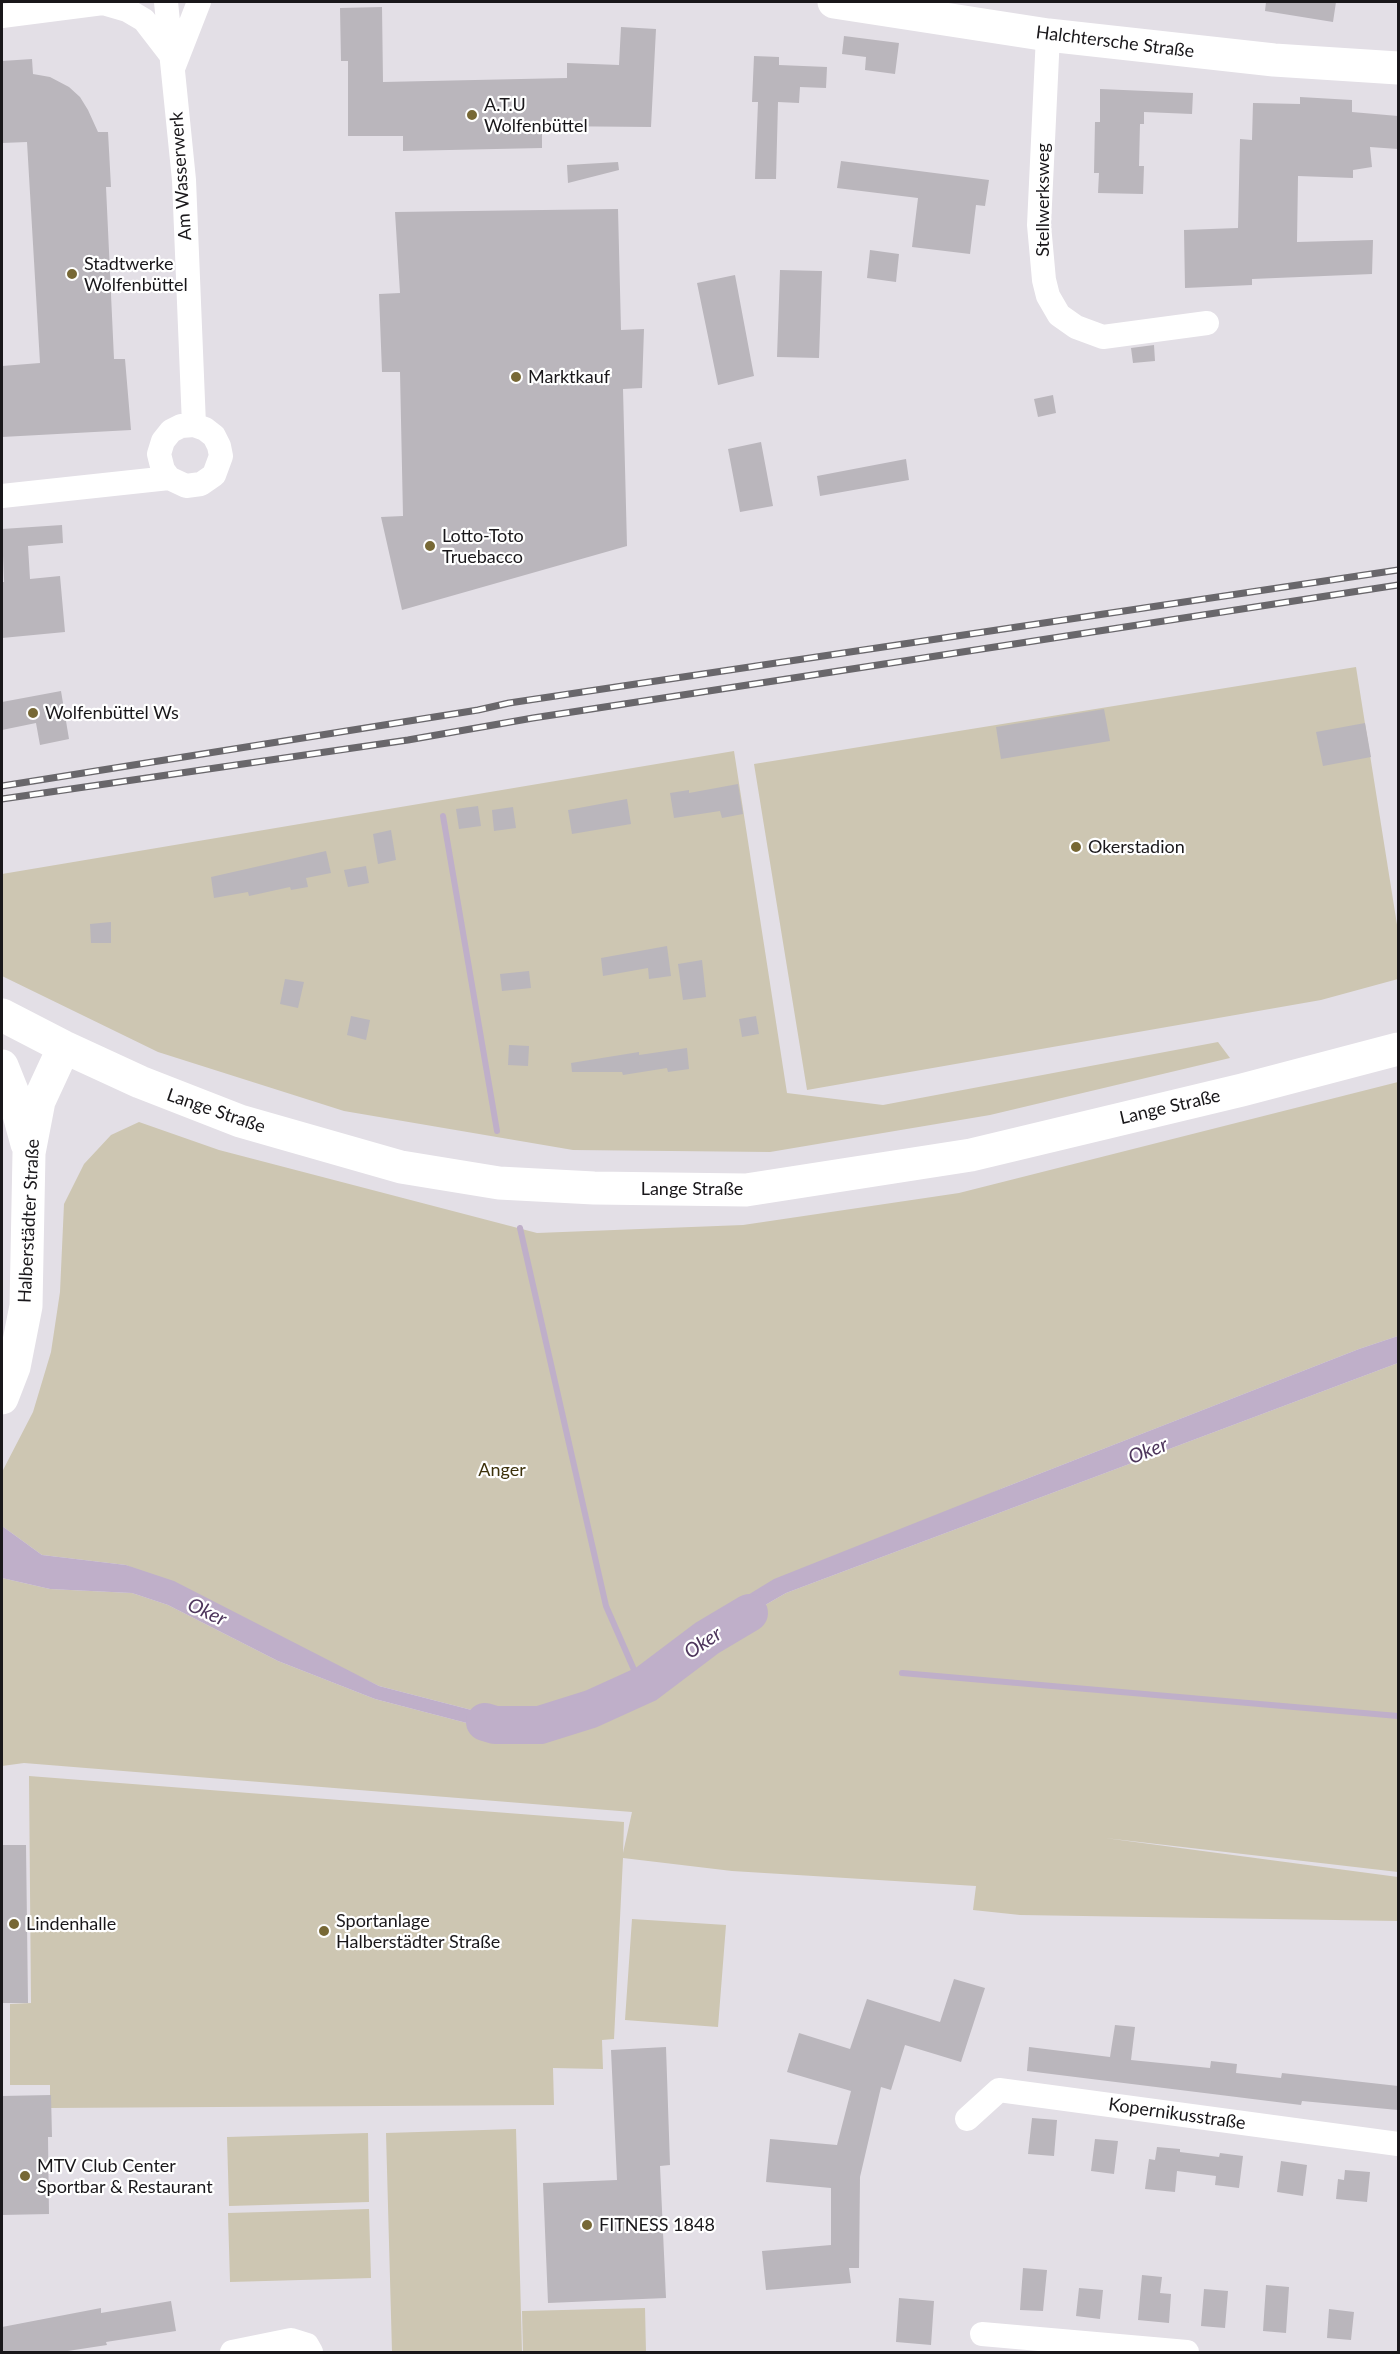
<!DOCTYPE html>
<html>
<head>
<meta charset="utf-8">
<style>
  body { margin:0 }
  #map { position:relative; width:1400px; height:2354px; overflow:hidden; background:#e3dfe6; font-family:Lato,sans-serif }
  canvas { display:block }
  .frame { position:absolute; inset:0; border:3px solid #19171a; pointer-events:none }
</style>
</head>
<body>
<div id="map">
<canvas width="1400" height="2354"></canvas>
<div class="frame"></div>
</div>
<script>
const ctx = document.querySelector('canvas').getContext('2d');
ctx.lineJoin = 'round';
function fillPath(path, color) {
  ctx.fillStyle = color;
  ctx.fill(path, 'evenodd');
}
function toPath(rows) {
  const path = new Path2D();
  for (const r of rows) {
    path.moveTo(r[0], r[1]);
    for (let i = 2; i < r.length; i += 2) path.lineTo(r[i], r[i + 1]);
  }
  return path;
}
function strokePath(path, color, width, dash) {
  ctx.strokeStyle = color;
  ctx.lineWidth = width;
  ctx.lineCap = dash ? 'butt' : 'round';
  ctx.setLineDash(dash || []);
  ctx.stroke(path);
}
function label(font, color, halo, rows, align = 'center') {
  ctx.font = font + ' Lato,sans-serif';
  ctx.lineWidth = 4.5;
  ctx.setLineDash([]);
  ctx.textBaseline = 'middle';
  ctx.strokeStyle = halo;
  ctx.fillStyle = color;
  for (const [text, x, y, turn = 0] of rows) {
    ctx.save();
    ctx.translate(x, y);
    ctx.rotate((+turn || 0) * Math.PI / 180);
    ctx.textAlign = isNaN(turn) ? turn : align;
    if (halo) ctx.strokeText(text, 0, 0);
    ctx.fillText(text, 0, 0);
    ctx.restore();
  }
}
fillPath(toPath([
  [1356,667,1398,931,1398,979,1321,1000,807,1090,754,764],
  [734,751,787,1093,883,1105,1218,1042,1230,1058,990,1115,770,1152,573,1150,344,1111,158,1052,2,976,2,874],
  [1398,1082,1398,1336,1359,1349,1003,1488,697,1626,635,1672,583,1698,532,1714,487,1714,379,1686,126,1565,42,1555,2,1526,2,1472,33,1412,51,1352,60,1292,64,1204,84,1164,111,1135,139,1122,219,1150,537,1233,743,1225,959,1193],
  [1398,1363,1398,1872,1105,1838,1398,1877,1398,1921,1020,1915,973,1910,976,1886,732,1871,623,1858,614,2039,602,2040,603,2069,553,2068,554,2105,50,2108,50,2085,10,2085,10,2004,31,2003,29,1776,624,1822,623,1853,632,1812,24,1763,2,1766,2,1578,50,1589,132,1593,168,1605,278,1661,375,1699,482,1727,527,1727,578,1711,636,1689,701,1642,786,1593],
  [632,1919,726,1925,718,2027,625,2020],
  [516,2129,522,2352,392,2352,386,2133],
  [368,2133,369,2202,229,2206,227,2137],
  [369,2209,371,2278,230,2282,228,2213],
  [645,2308,646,2352,523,2352,522,2311]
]), '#cdc6b2');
fillPath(toPath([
  [1398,1336,1398,1363,786,1593,701,1642,636,1689,578,1711,527,1727,482,1727,375,1699,278,1661,168,1605,132,1593,50,1589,2,1578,2,1526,42,1555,126,1565,174,1581,379,1686,487,1714,532,1714,583,1698,635,1672,697,1626,774,1579,1003,1488,1359,1349]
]), '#bfafc9');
strokePath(toPath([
  [443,816,497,1131],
  [520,1228,606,1606,635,1672,646,1684],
  [902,1673,1398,1716]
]), '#bfafc9', 6);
strokePath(toPath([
  [485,1722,495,1725,540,1725,591,1709,646,1684,707,1638,749,1613]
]), '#bfafc9', 38);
fillPath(toPath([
  [1266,2,1336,2,1333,22,1265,11],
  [382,7,383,82,567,78,567,63,619,65,621,27,656,29,651,127,542,126,542,148,403,151,403,136,348,136,348,61,341,61,340,8],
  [844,36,899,43,895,74,865,70,866,57,842,54],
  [754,56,779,57,779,65,827,67,826,88,800,87,799,103,778,102,776,179,755,179,758,102,752,102],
  [32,59,33,74,50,77,69,87,80,97,88,110,98,132,108,132,111,187,106,187,114,359,125,359,131,430,2,437,2,366,40,363,27,142,2,143,2,61],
  [1100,89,1193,93,1192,114,1144,112,1144,124,1140,124,1139,166,1144,166,1143,194,1098,193,1099,173,1094,173,1095,122,1100,122],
  [1300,97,1352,100,1352,112,1398,116,1398,149,1370,147,1372,167,1353,170,1353,178,1298,176,1297,242,1373,240,1372,274,1252,279,1252,285,1185,288,1184,230,1238,228,1240,139,1252,140,1253,103,1300,104],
  [841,161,989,180,985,206,976,205,970,254,912,247,918,198,837,188],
  [618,162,619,170,568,183,567,165],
  [618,209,621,330,644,329,642,388,623,389,627,546,402,610,381,517,403,516,400,372,382,372,379,294,400,293,395,212],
  [870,250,899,254,896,282,867,278],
  [780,270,822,271,819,358,777,357],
  [735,275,754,376,718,385,697,283],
  [1154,345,1155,361,1133,363,1131,348],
  [1053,395,1056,413,1038,417,1034,399],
  [761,442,773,506,740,512,728,449],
  [906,459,909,480,820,496,817,476],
  [62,525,63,543,28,546,30,579,60,576,65,632,2,638,2,582,4,582,2,529],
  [61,691,69,739,40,745,36,723,2,730,2,702],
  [1104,709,1110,741,1001,759,996,727],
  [1365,723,1371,757,1323,766,1316,732],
  [738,784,743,814,722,818,720,811,674,818,670,793,689,790,689,793],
  [627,799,631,824,572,834,568,810],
  [478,806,481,826,459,829,456,809],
  [513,807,516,828,494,831,492,810],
  [391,830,396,860,378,864,373,834],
  [326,851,331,873,306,878,308,887,291,890,290,887,249,896,248,892,214,898,211,877],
  [366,866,369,883,348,887,344,870],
  [111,922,111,943,91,943,90,924],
  [667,946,671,976,649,979,648,968,603,976,601,958],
  [702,960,706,997,683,1000,678,964],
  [529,971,531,988,502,991,500,974],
  [285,979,304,982,298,1008,280,1004],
  [351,1016,370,1020,366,1040,347,1035],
  [756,1016,759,1034,742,1037,739,1019],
  [509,1045,529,1046,528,1066,508,1065],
  [687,1048,689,1069,668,1072,667,1068,623,1075,622,1072,572,1072,571,1063,639,1052,639,1055],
  [2,1845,26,1845,28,2003,2,2003],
  [954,1979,985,1988,961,2062,905,2045,891,2090,881,2087,860,2177,859,2268,849,2268,851,2283,766,2290,762,2251,831,2245,831,2188,766,2182,770,2139,837,2145,851,2091,787,2072,799,2033,850,2049,867,1999,940,2022],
  [1115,2025,1135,2027,1131,2060,1210,2068,1211,2061,1237,2064,1236,2073,1281,2078,1282,2073,1398,2086,1398,2110,1302,2101,1301,2105,1027,2071,1029,2047,1110,2057],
  [666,2047,670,2165,660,2166,666,2298,548,2303,543,2183,617,2180,611,2050],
  [51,2095,52,2137,48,2137,49,2214,2,2215,2,2096],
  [1032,2118,1057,2120,1054,2156,1028,2154],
  [1095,2139,1118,2141,1114,2174,1091,2171],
  [1157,2147,1180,2149,1180,2152,1219,2157,1220,2153,1243,2156,1239,2188,1215,2185,1216,2176,1177,2171,1175,2192,1145,2189,1149,2159,1155,2160],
  [1281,2161,1307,2165,1303,2196,1277,2192],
  [1345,2170,1370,2172,1367,2202,1336,2199,1338,2179,1344,2180],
  [1023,2268,1047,2270,1043,2311,1020,2310],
  [1142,2275,1162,2277,1160,2293,1171,2294,1169,2323,1138,2320],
  [1266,2285,1289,2287,1286,2333,1263,2331],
  [1079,2288,1103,2290,1100,2319,1076,2316],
  [1204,2289,1228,2291,1225,2328,1201,2326],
  [899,2298,934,2301,931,2345,896,2342],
  [171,2301,176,2331,106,2342,107,2345,61,2352,2,2352,2,2327,101,2308,101,2313],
  [1329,2309,1354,2312,1351,2340,1327,2338]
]), '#bab6bc');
strokePath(toPath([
  [2,16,103,3,127,10,144,20,171,55],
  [1048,35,1039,225,1044,280,1048,296,1059,315,1076,327,1103,337,1207,323],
  [174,66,199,2],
  [169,478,186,486,201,484,214,475,221,456,219,446,214,436,205,429,194,425],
  [2,496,169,478,163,470,159,454,163,441,171,431,181,426,194,425,184,180,166,2],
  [967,2119,999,2090,1398,2144],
  [982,2334,1187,2352],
  [232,2352,291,2340,307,2345,311,2352]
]), '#fff', 24);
strokePath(toPath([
  [834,2,1048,35,1274,60,1398,68],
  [2,1015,64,1047,140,1082,240,1121,401,1167,499,1183,594,1188,746,1190,971,1155,1242,1090,1398,1049],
  [2,1066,14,1096,27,1144],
  [2,1398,14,1367,26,1306,29,1153,39,1101,64,1047]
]), '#fff', 33);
const rail = toPath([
  [2,786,478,710,509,703,1398,570],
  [2,799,408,740,533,718,1398,585]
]);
strokePath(rail, '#69676b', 7);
strokePath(rail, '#fff', 4.5, [14]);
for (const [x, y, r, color] of [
  [472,115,6,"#776835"],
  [72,274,6,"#776835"],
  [516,377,6,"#776835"],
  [430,546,6,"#776835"],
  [33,713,6,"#776835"],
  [1076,847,6,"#776835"],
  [14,1924,6,"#776835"],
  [324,1931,6,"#776835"],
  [25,2176,6,"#776835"],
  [587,2225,6,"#776835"]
]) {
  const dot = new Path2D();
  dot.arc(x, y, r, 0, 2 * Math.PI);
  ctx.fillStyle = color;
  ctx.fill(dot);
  strokePath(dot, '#fff', 2);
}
label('18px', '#19171a', '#fff', [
  ["Halchtersche Straße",1115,42,7],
  ["Am Wasserwerk",181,176,-94],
  ["Stellwerksweg",1043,200,-90],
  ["Lange Straße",1170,1107,-13],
  ["Lange Straße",216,1111,19],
  ["Lange Straße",692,1189],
  ["Halberstädter Straße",29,1221,-87],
  ["Kopernikusstraße",1177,2114,8]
]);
label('18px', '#19171a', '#fff', [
  ["A.T.U",484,105],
  ["Wolfenbüttel",484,126],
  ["Stadtwerke",84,264],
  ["Wolfenbüttel",84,285],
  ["Marktkauf",528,377],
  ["Lotto-Toto",442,536],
  ["Truebacco",442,557],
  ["Wolfenbüttel Ws",45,713],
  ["Okerstadion",1088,847],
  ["Sportanlage",336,1921],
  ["Halberstädter Straße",336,1942],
  ["Lindenhalle",26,1924],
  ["MTV Club Center",37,2166],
  ["Sportbar & Restaurant",37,2187],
  ["FITNESS 1848",599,2225]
], 'left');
label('18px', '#3d320b', '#fff', [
  ["Anger",502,1470]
]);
label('italic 20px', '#4e365c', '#fff', [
  ["Oker",1148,1451,-21],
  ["Oker",207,1612,25],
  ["Oker",703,1643,-34]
]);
</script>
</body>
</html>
